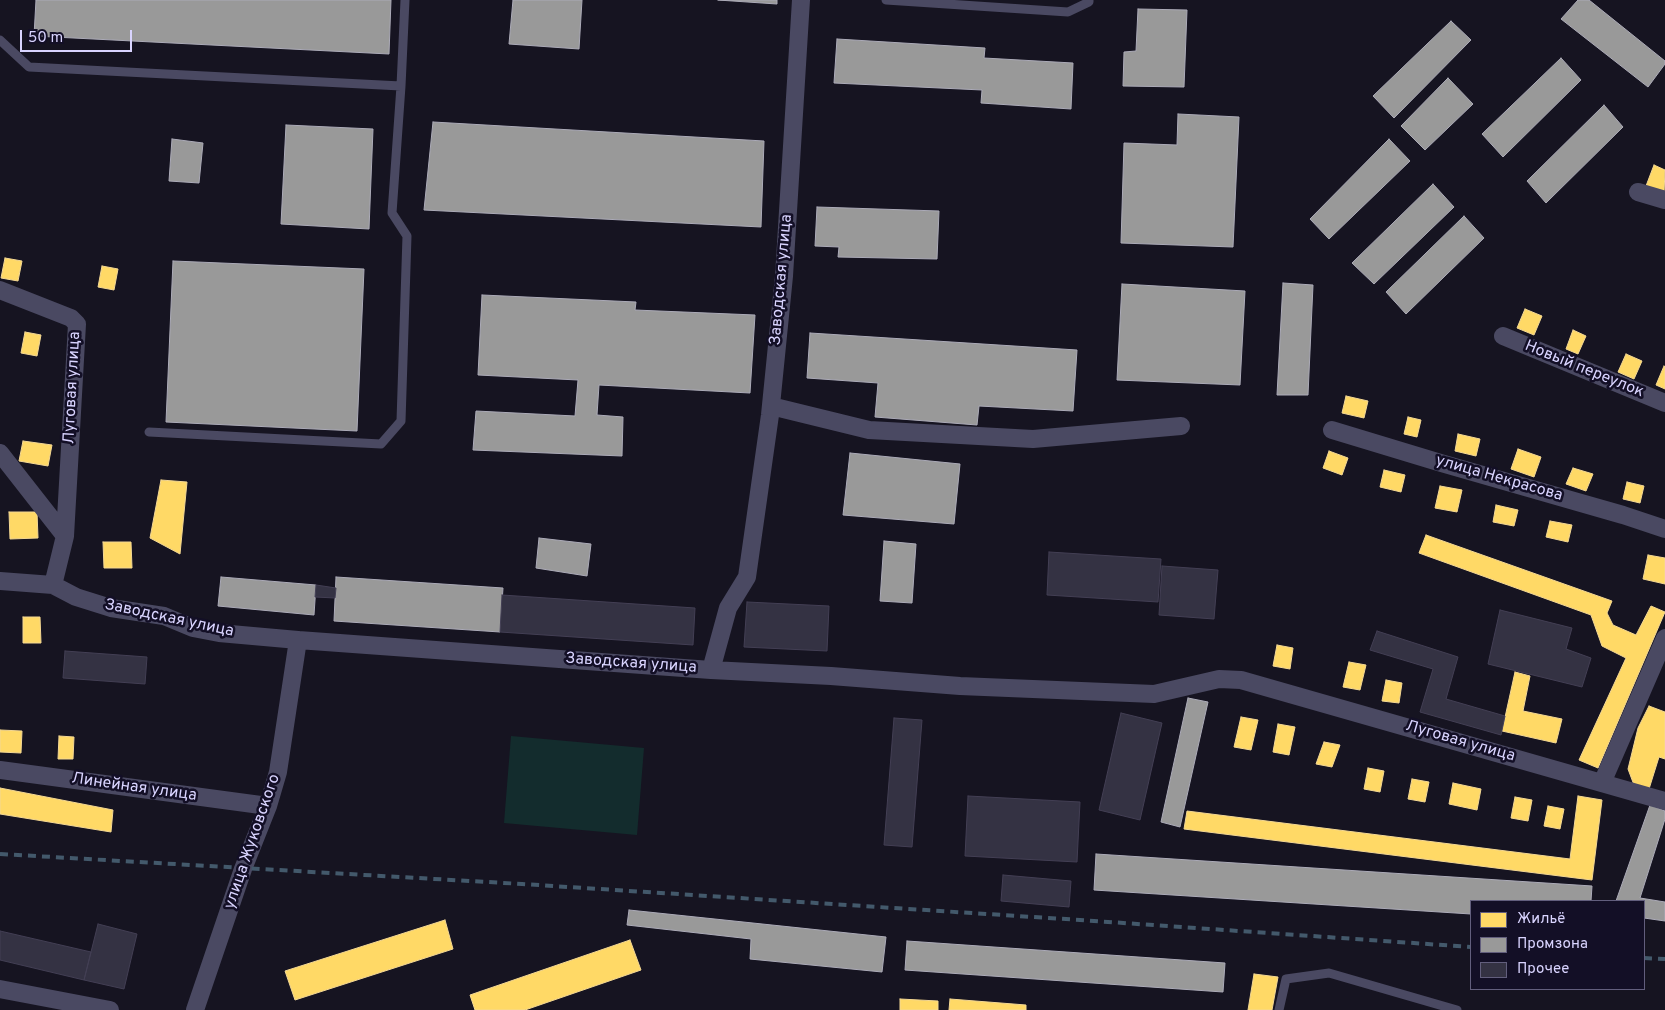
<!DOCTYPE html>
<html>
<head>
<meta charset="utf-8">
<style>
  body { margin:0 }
  #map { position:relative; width:1665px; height:1010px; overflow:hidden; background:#161421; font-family:Overpass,sans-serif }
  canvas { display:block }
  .legend { position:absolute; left:1470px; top:900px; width:175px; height:90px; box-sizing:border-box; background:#130f26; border:1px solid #625e7d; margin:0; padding:6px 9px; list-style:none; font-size:15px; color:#d9d4ff }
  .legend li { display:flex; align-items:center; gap:10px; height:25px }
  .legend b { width:25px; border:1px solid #625e7d }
  .scale { position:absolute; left:20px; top:30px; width:112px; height:22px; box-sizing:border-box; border:2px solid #d9d4ff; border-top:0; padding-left:6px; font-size:15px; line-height:18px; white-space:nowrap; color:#d9d4ff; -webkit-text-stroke:4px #130f26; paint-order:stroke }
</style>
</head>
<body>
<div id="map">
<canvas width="1665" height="1010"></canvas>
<ul class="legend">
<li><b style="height:14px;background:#ffd966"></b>Жильё</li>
<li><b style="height:14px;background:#999"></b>Промзона</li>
<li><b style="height:14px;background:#343243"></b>Прочее</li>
</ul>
<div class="scale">50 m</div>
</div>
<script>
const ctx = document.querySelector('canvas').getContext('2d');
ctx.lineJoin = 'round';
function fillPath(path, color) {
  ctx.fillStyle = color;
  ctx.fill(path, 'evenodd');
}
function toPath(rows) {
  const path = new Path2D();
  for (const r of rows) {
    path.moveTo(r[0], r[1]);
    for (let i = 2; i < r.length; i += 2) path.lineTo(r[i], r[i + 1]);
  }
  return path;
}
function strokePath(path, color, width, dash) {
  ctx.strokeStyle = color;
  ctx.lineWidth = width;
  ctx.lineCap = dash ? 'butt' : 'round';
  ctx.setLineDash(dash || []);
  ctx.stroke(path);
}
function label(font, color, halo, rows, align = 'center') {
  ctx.font = font + ' Overpass,sans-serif';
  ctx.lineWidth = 5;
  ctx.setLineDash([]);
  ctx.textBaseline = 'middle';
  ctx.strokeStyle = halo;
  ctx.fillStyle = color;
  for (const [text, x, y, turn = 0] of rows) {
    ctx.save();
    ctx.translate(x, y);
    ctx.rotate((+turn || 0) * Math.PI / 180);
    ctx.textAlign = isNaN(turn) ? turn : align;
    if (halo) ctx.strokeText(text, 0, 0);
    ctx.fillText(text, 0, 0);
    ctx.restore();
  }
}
fillPath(toPath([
  [511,736,644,748,637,835,504,823]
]), '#132c2d');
const homes = toPath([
  [1654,165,1665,170,1664,193,1646,186,1654,165],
  [5,258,22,261,18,281,1,278,5,258],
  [102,266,118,269,114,290,98,287,102,266],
  [1525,309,1542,316,1534,335,1517,328,1525,309],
  [1573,330,1586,336,1578,354,1566,349,1573,330],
  [25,332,41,335,37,356,21,353,25,332],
  [1626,354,1642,361,1634,379,1618,372,1626,354],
  [1664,366,1665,367,1665,389,1656,385,1664,366],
  [1346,396,1368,401,1364,418,1342,413,1346,396],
  [1408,417,1421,420,1417,437,1404,434,1408,417],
  [1458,434,1480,439,1476,456,1455,451,1458,434],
  [23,441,52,445,48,466,19,461,23,441],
  [1518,449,1541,457,1534,477,1511,469,1518,449],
  [1329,451,1348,458,1342,475,1323,468,1329,451],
  [1573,468,1593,474,1586,491,1566,484,1573,468],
  [1384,470,1405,475,1401,492,1380,487,1384,470],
  [161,480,187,482,180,554,150,538,161,480],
  [1627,482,1644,486,1640,503,1623,499,1627,482],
  [1440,486,1462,490,1457,512,1435,508,1440,486],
  [1496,505,1518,510,1514,526,1493,522,1496,505],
  [9,512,37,512,38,538,10,539,9,512],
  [1550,521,1572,525,1568,542,1546,537,1550,521],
  [1426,535,1612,601,1607,613,1613,625,1636,635,1651,606,1665,612,1598,768,1579,760,1626,658,1602,646,1591,615,1419,553,1426,535],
  [103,542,131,542,132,568,104,568,103,542],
  [1648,555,1665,558,1665,584,1643,579,1648,555],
  [23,617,40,617,41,643,23,643,23,617],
  [1277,645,1293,648,1290,669,1273,666,1277,645],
  [1349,662,1366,665,1360,690,1343,687,1349,662],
  [1515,672,1530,676,1523,711,1562,719,1556,743,1502,731,1515,672],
  [1386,680,1402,683,1399,703,1382,701,1386,680],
  [1649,706,1665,712,1665,759,1659,757,1649,789,1634,785,1628,769,1638,728,1649,706],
  [1241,717,1258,720,1251,750,1234,747,1241,717],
  [1278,724,1295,727,1289,755,1273,752,1278,724],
  [0,730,22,731,21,753,0,752,0,730],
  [59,736,74,737,73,759,58,759,59,736],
  [1324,742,1340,745,1332,767,1316,764,1324,742],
  [1368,768,1384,771,1380,792,1364,789,1368,768],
  [1412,779,1429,782,1425,802,1408,799,1412,779],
  [1453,783,1481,789,1477,810,1449,804,1453,783],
  [0,788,113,810,111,832,0,814,0,788],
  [1578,796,1602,800,1592,880,1184,829,1187,811,1570,859,1578,796],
  [1515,797,1532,800,1528,821,1511,818,1515,797],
  [1548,806,1564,809,1560,829,1544,826,1548,806],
  [445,920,453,949,295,1000,285,971,445,920],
  [630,940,641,970,525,1010,475,1010,470,995,630,940],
  [1254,974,1278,977,1272,1010,1248,1010,1254,974],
  [900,999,938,1001,938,1010,900,1010,900,999],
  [950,999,1026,1005,1026,1010,949,1010,950,999]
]);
fillPath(homes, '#ffd966');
strokePath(homes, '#f4d894', 1);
const industry = toPath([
  [36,0,391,0,389,54,34,36,36,0],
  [513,0,582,0,579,49,509,44,513,0],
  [718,0,777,0,777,4,718,0],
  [1578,0,1589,0,1665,61,1665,64,1648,87,1561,19,1578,0],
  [1138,9,1187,10,1184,87,1123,86,1124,52,1136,51,1138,9],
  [1451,21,1471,40,1394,118,1373,96,1451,21],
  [837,39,985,48,984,58,1073,63,1071,109,981,103,982,90,834,83,837,39],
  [1561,58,1581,80,1503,157,1482,134,1561,58],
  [1448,78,1473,104,1425,150,1401,126,1448,78],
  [1604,105,1623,127,1546,203,1527,181,1604,105],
  [1178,114,1239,117,1233,247,1121,243,1124,143,1177,145,1178,114],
  [433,122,764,141,761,227,424,210,433,122],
  [286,125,373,129,369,229,281,224,286,125],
  [172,139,203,143,199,183,169,181,172,139],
  [1389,139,1410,161,1329,239,1310,219,1389,139],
  [1433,184,1454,207,1374,284,1352,263,1433,184],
  [817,207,939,211,937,259,838,257,839,247,815,246,817,207],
  [1464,216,1484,238,1406,314,1386,292,1464,216],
  [173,261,364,269,357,431,166,422,173,261],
  [1283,283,1313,285,1308,395,1277,395,1283,283],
  [1122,284,1245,291,1240,385,1117,380,1122,284],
  [482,295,636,302,635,310,755,315,750,393,599,385,597,415,623,417,622,456,473,450,476,411,575,416,578,380,478,375,482,295],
  [810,333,1077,350,1073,411,979,406,977,425,875,417,878,383,807,378,810,333],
  [850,453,960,464,954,524,843,515,850,453],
  [539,538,591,544,587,576,536,568,539,538],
  [884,541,916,544,912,603,880,601,884,541],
  [221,577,316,585,314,615,218,606,221,577],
  [336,577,503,588,500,632,334,621,336,577],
  [1188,698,1208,702,1180,827,1161,822,1188,698],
  [1650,805,1665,811,1665,819,1640,898,1665,902,1665,921,1644,918,1644,901,1616,901,1650,805],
  [1096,854,1592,886,1591,901,1471,901,1471,914,1094,890,1096,854],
  [629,910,886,937,882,972,750,959,751,939,627,925,629,910],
  [907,941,1225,963,1223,992,905,970,907,941]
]);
fillPath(industry, '#999');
strokePath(industry, '#acabb8', 1);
const building = toPath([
  [1049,552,1161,559,1158,602,1047,595,1049,552],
  [1162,566,1218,570,1214,619,1159,615,1162,566],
  [316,585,336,588,335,598,315,597,316,585],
  [502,595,695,608,693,645,500,632,502,595],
  [747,602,829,606,827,651,744,647,747,602],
  [1500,610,1572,628,1566,649,1591,658,1582,687,1488,664,1500,610],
  [1377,631,1458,657,1446,699,1505,716,1501,735,1420,712,1433,669,1370,650,1377,631],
  [65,651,147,657,145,684,63,678,65,651],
  [1121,713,1162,723,1140,820,1099,810,1121,713],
  [894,718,922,720,912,847,884,845,894,718],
  [968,796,1080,802,1077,862,965,856,968,796],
  [1003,875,1071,881,1069,907,1001,901,1003,875],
  [98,924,137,934,124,989,84,980,98,924],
  [0,931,91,952,84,980,0,960,0,931]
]);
fillPath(building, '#343243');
strokePath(building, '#433f54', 1);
strokePath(toPath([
  [886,0,1068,12,1089,2,1089,0],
  [0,40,29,67,401,86],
  [149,432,381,444,401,421,407,236,392,213,401,86,405,0],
  [1279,1010,1286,979,1329,973,1457,1010]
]), '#4a4962', 9);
strokePath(toPath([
  [1638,192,1665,200],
  [0,290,71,318,77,324,65,536],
  [1503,336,1665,403],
  [771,406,869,430,1033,439,1181,426],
  [1332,430,1441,463,1623,515,1665,529],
  [0,453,65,536,53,585],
  [0,581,53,585,76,597,111,608,164,616,193,628,219,633,298,640,711,670,831,676,960,686,1154,694,1219,679,1241,680,1665,801],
  [711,670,728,608,747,577,770,415,784,276,801,0],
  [0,770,268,806],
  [1602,783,1665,638],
  [0,989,110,1010],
  [195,1010,243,869,268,806,278,772,298,640]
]), '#4a4962', 18);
strokePath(toPath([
  [0,854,522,884,1080,920,1471,947],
  [1644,958,1665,959]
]), '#43596b', 4, [8, 6]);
label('16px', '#d9d4ff', '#130f26', [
  ["Заводская улица",782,280,-85],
  ["Новый переулок",1584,370,22],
  ["Луговая улица",73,388,-87],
  ["улица Некрасова",1499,479,16],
  ["Заводская улица",169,619,12],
  ["Заводская улица",631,664,4],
  ["Луговая улица",1460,742,16],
  ["Линейная улица",134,788,8],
  ["улица Жуковского",253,842,-71]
]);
</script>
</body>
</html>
